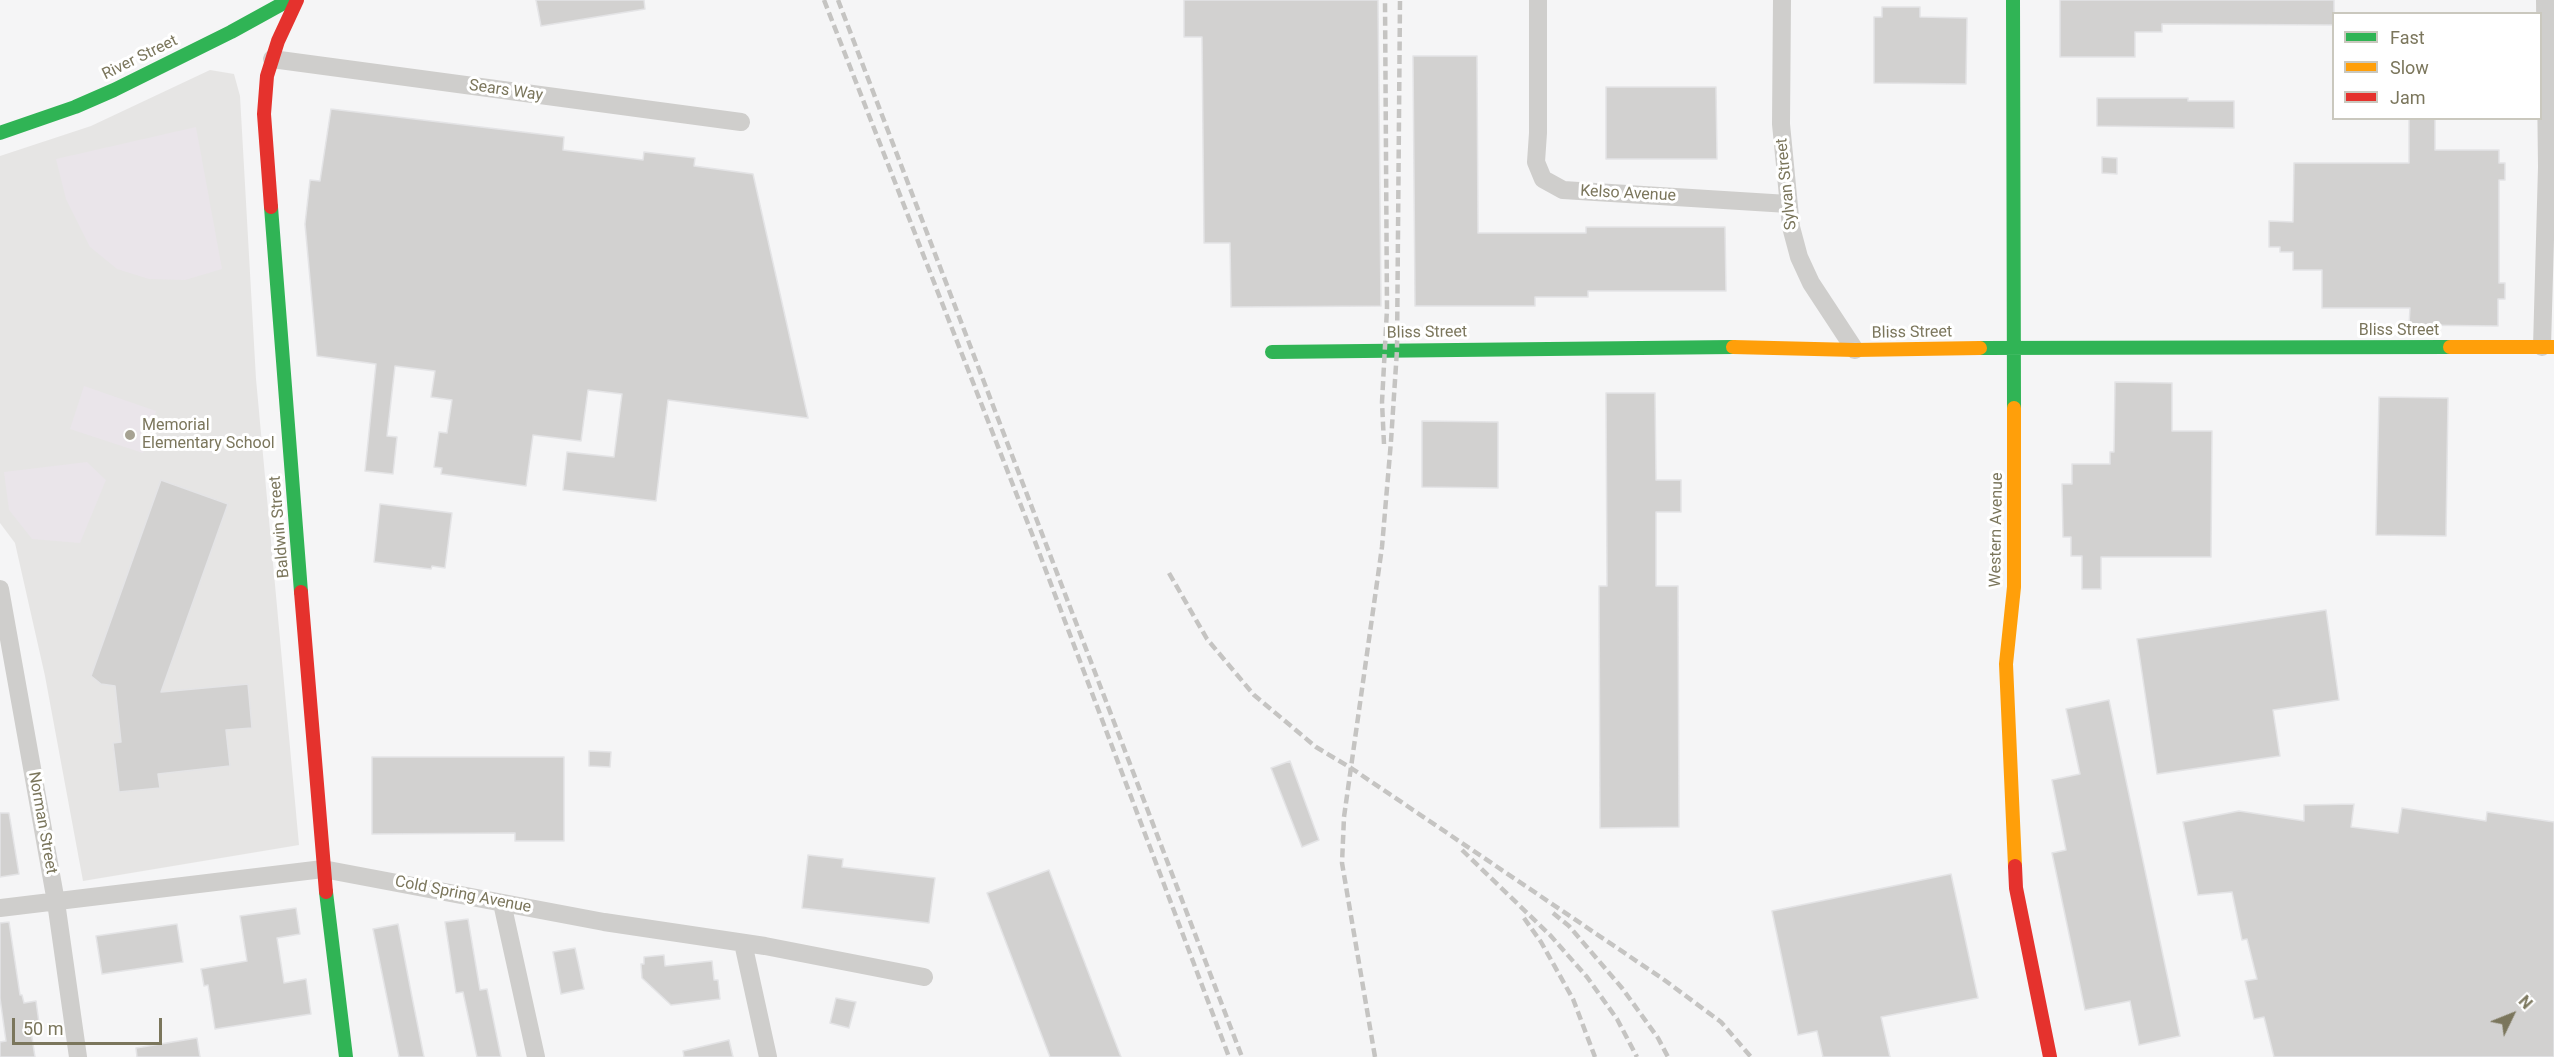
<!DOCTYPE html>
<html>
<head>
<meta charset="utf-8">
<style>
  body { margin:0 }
  #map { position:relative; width:2554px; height:1057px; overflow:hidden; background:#f5f5f6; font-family:Roboto,sans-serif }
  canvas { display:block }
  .legend { position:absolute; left:2332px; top:12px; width:210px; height:108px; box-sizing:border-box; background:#fff; border:2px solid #cac8be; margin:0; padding:8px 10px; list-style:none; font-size:18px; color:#7b765c }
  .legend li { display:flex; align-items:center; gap:12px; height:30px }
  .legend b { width:30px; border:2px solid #cac8be }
  .north { position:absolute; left:2482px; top:985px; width:60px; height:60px; -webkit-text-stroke:4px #fff; paint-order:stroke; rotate:47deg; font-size:16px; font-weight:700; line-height:24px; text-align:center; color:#7b765c }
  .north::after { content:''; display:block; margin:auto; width:21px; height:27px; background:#7b765c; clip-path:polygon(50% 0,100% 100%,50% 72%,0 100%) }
  .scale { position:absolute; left:12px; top:1018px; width:150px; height:27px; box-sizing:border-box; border:3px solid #7b765c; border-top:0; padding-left:8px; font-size:18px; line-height:21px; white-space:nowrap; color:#7b765c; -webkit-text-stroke:4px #fff; paint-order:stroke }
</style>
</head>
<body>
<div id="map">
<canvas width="2554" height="1057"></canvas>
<ul class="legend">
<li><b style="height:8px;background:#30b455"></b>Fast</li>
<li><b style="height:8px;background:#ff9f0a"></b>Slow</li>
<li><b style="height:8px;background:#e5322d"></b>Jam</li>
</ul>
<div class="north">N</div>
<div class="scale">50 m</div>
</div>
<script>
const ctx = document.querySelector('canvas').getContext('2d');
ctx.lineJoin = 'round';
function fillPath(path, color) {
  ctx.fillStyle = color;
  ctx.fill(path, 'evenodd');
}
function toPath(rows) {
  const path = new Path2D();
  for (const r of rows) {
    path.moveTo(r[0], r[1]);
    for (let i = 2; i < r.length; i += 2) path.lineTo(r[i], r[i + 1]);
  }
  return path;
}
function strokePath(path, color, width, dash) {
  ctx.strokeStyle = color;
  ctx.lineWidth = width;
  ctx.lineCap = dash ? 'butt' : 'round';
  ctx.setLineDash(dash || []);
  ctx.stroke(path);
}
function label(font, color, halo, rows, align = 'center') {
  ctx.font = font + ' Roboto,sans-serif';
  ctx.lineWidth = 6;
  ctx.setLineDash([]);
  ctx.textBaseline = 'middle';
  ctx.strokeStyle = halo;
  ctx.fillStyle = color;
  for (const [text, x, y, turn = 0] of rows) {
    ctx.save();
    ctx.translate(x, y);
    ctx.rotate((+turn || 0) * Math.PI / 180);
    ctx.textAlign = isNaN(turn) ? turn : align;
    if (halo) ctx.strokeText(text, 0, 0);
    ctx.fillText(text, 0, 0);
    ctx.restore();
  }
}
fillPath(toPath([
  [210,70,234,74,240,96,256,379,299,845,83,881,45,676,15,543,0,523,0,156,91,126]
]), '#e6e5e4');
fillPath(toPath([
  [196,127,222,269,185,280,149,279,117,269,90,247,66,199,56,159],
  [84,386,156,411,143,453,70,429],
  [87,462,106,480,80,543,32,539,9,510,4,472]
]), '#eae5ea');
const building = toPath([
  [536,0,644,0,645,9,541,26,536,0],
  [1184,0,1378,0,1381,306,1231,307,1230,243,1204,243,1202,37,1184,37,1184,0],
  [2060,0,2334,0,2334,25,2162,24,2162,32,2135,32,2135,57,2060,57,2060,0],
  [1882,7,1920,7,1920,17,1967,18,1966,84,1874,83,1874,17,1882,17,1882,7],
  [1413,56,1477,56,1478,233,1586,233,1586,227,1725,227,1726,291,1588,291,1588,297,1535,297,1535,306,1415,306,1413,56],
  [1606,87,1716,87,1717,159,1606,159,1606,87],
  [2097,98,2188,98,2188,101,2234,101,2234,128,2097,126,2097,98],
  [331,109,564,137,563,150,643,160,644,152,695,158,694,166,753,174,808,418,668,400,656,501,563,490,567,452,614,457,622,394,588,390,581,441,533,435,526,486,441,474,442,468,434,467,439,432,447,433,452,400,431,397,435,371,395,366,387,436,397,437,393,474,365,471,376,364,317,356,305,224,310,180,320,181,331,109],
  [2409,118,2435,118,2435,150,2499,150,2499,163,2505,163,2505,180,2499,180,2499,283,2505,283,2505,299,2498,299,2498,326,2409,325,2410,308,2322,308,2322,270,2293,270,2293,252,2280,252,2280,247,2269,247,2269,221,2293,222,2294,163,2409,163,2409,118],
  [2102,157,2117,158,2117,174,2102,173,2102,157],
  [2115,382,2172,383,2172,431,2212,431,2211,557,2101,557,2101,589,2082,589,2082,556,2071,556,2071,537,2063,537,2062,484,2072,484,2072,464,2110,464,2110,452,2114,452,2115,382],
  [1606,393,1655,393,1656,480,1681,480,1681,512,1656,512,1656,586,1678,586,1679,827,1600,828,1599,586,1607,586,1606,393],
  [2379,397,2448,398,2446,536,2376,535,2379,397],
  [1422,421,1498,422,1498,488,1422,487,1422,421],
  [161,480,228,504,161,692,248,684,252,728,226,730,230,766,158,774,160,788,119,792,113,743,121,742,115,686,101,684,91,676,161,480],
  [380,504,452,513,445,568,432,566,431,569,374,562,380,504],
  [2326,610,2339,700,2273,710,2280,756,2157,774,2137,639,2326,610],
  [2109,700,2180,1036,2139,1045,2130,1001,2085,1010,2052,853,2066,850,2052,780,2080,774,2066,709,2109,700],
  [589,751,611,752,610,767,589,766,589,751],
  [372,757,564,757,564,841,515,841,515,833,372,834,372,757],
  [1290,761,1319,840,1302,847,1271,768,1290,761],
  [2354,804,2351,827,2398,833,2402,808,2486,821,2487,812,2554,822,2554,1057,2274,1057,2264,1017,2254,1019,2245,981,2257,979,2247,939,2242,940,2232,892,2198,895,2183,822,2239,811,2304,821,2304,805,2354,804],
  [0,813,9,813,19,874,0,877,0,813],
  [808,855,843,859,842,867,935,878,929,923,802,908,808,855],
  [1049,870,1121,1057,1050,1057,987,893,1049,870],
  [1951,874,1978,998,1881,1017,1890,1057,1823,1057,1817,1031,1798,1035,1772,911,1951,874],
  [296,908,300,934,277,938,284,983,306,979,311,1014,215,1029,208,985,204,986,201,969,247,961,240,916,296,908],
  [468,919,480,990,487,989,501,1057,477,1057,463,992,456,993,445,922,468,919],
  [9,922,20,995,22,995,24,1003,36,1001,39,1023,30,1024,35,1057,0,1057,0,1042,6,1041,0,998,0,923,9,922],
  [177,924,183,962,102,974,96,936,177,924],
  [398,924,412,997,424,1057,399,1057,373,929,398,924],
  [575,948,584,989,561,994,553,952,575,948],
  [664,955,665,966,712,961,714,980,718,980,720,999,671,1005,642,978,641,964,644,964,644,957,664,955],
  [836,998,856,1002,849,1028,830,1023,836,998],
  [197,1038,200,1057,137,1057,136,1048,197,1038],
  [729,1040,733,1057,684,1057,683,1051,729,1040]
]);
fillPath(building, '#d2d1d0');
strokePath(building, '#e4e4e6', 1.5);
strokePath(toPath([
  [1538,0,1538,133,1536,162,1543,179,1563,190,1788,204],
  [1782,0,1781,124,1791,227,1799,257,1811,283,1855,350],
  [272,59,741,122],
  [2542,347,2547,167,2545,0],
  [0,589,56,902,78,1057],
  [502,903,536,1057],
  [0,908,323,869,604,922,765,946,924,977],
  [743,943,768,1057]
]), '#cfcecc', 18);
strokePath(toPath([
  [2013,0,2014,408],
  [0,133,75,107,114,90,231,32,289,0],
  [271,207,301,592],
  [1980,348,2450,347],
  [1272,352,1733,347],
  [326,892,346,1057]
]), '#30b455', 14);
strokePath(toPath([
  [1733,347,1855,350,1980,348],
  [2450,347,2554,347],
  [2014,408,2014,587,2006,664,2015,866]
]), '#ff9f0a', 14);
strokePath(toPath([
  [271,207,264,114,267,76,278,41,297,0],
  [301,592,326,892],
  [2015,866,2016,888,2050,1057]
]), '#e5322d', 14);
strokePath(toPath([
  [824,0,1034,539,1229,1057],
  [838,0,1242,1057],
  [1384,444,1382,402,1387,309,1385,0],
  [1169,573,1207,639,1254,695,1316,747,1351,768,1663,979,1721,1022,1751,1057],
  [1462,850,1550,935,1587,977,1617,1019,1637,1057],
  [1553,913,1569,926,1622,988,1658,1038,1668,1057],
  [1524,918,1541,942,1573,999,1595,1057],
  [1375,1057,1342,863,1344,817,1382,547,1391,441,1397,350,1400,0]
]), '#c5c4c2', 4.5, [9, 4.5]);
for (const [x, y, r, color] of [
  [130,435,6,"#a6a292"]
]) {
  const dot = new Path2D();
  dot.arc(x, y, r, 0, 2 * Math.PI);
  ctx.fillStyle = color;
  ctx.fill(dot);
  strokePath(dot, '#fff', 2);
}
label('16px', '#7b765c', '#fff', [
  ["River Street",140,58,-26],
  ["Sears Way",506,91,8],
  ["Sylvan Street",1787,184,-96],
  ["Kelso Avenue",1628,194,3],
  ["Bliss Street",2399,331],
  ["Bliss Street",1427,333,-1],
  ["Bliss Street",1912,333,-1],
  ["Baldwin Street",280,527,-95],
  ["Western Avenue",1997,530,-89],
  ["Norman Street",42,823,80],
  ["Cold Spring Avenue",463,895,11]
]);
label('16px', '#7b765c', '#fff', [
  ["Memorial",142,426],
  ["Elementary School",142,444]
], 'left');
</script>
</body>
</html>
